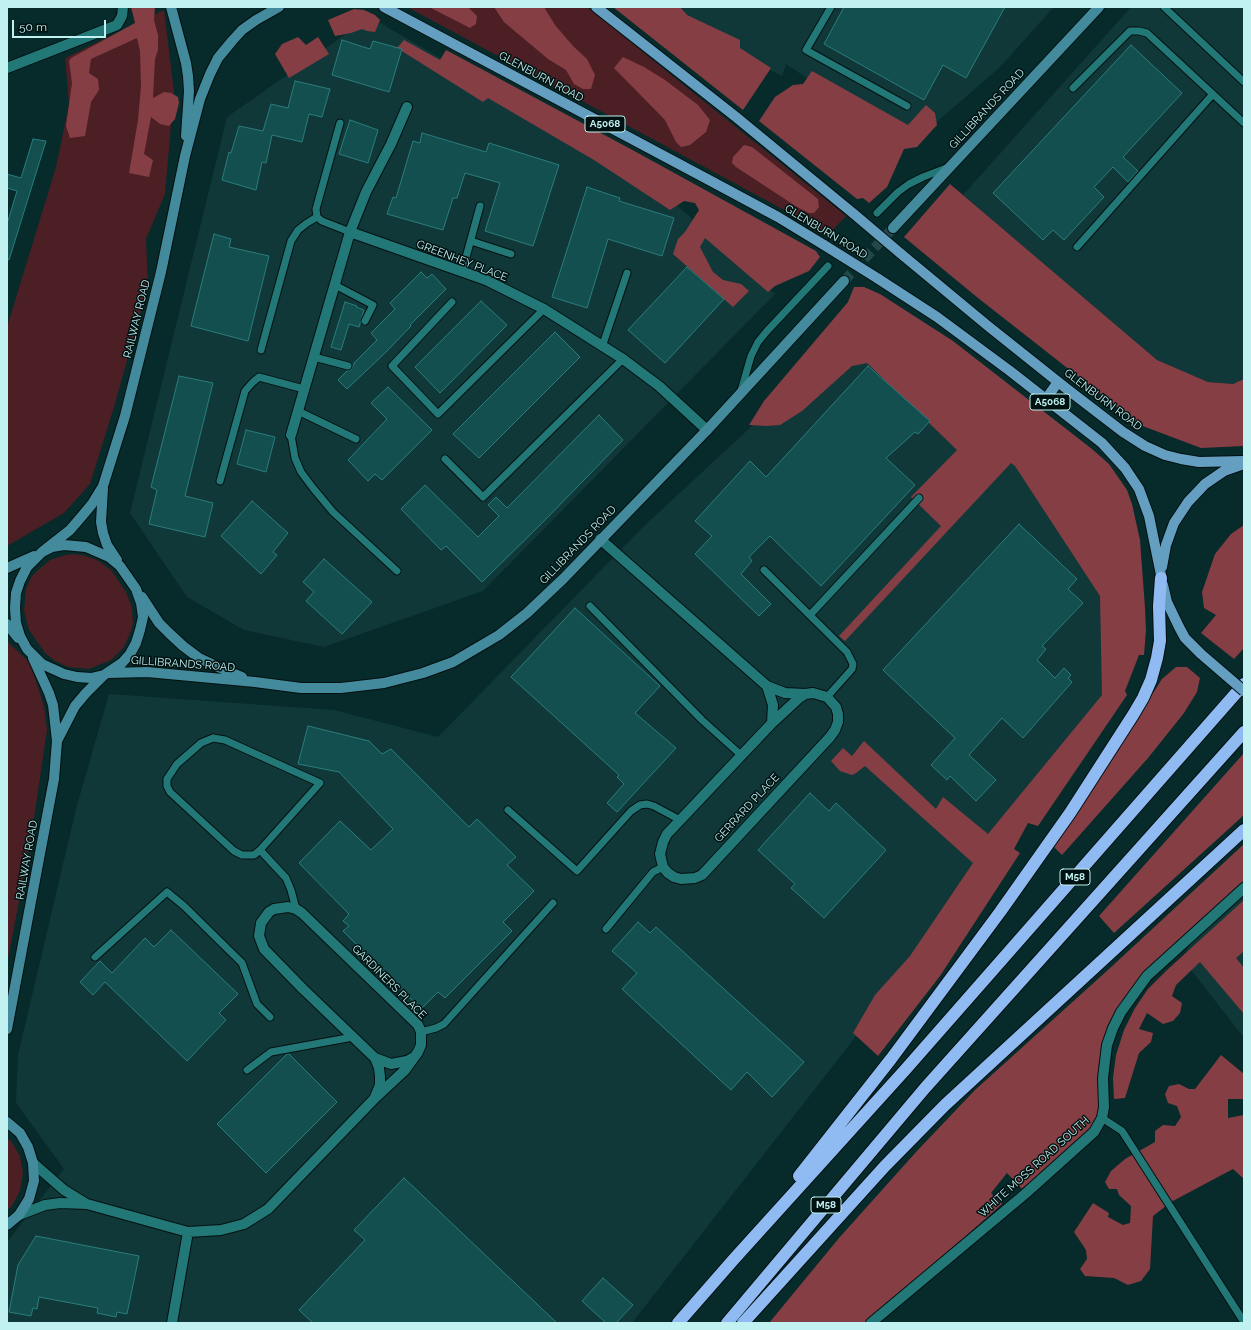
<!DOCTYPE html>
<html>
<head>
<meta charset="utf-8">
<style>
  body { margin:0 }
  #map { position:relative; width:1251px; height:1330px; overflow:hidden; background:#072a2a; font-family:Raleway,sans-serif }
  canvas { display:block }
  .frame { position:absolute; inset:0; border:8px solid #c1f1f0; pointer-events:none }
  .scale { position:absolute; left:12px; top:20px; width:94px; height:18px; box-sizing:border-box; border:2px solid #c1f1f0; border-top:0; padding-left:5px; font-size:12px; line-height:14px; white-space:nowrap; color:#c1f1f0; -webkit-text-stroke:3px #011; paint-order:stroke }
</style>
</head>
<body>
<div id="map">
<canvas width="1251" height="1330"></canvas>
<div class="frame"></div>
<div class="scale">50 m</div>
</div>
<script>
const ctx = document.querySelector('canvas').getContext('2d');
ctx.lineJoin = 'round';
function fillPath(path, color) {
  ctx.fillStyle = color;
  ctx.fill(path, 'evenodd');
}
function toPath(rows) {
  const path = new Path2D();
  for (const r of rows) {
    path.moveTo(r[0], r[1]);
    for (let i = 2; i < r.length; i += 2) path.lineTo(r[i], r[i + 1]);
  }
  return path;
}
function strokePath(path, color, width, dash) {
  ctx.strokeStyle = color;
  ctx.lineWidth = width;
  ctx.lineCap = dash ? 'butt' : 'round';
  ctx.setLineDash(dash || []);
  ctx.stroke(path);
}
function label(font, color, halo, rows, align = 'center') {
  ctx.font = font + ' Raleway,sans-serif';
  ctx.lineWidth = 3;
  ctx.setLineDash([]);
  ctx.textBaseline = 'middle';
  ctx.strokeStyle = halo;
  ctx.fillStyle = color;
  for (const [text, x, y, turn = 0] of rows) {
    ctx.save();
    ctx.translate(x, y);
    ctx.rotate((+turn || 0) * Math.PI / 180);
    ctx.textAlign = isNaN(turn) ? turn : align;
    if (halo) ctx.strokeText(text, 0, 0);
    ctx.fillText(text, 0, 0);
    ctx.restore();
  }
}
fillPath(toPath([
  [661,7,1054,7,999,68,909,146,786,64,782,76,699,33],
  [1131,7,1244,7,1244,379,1233,384,1208,382,1157,360,963,195],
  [370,17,648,179,775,294,483,591,324,647,244,630,187,597,130,513,227,117],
  [862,324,1016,464,1101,596,1104,695,886,998,632,1323,7,1323,7,1242,64,1169,16,1103,18,1055,76,809,109,694,334,710,438,737,644,526],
  [1244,864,1244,1038,1185,962,1194,910]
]), '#113838');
fillPath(toPath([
  [407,7,587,7,845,215,847,215,829,234],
  [164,10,174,92,165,194,146,239,148,286,114,407,90,484,64,513,7,546,7,327,56,167,69,104,65,58],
  [74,554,82,555,97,560,111,570,126,592,132,607,133,623,131,631,124,647,111,660,89,669,68,667,55,661,45,653,29,630,24,611,26,589,32,576,38,570,50,560,65,555],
  [7,641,30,663,40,693,45,711,47,730,31,839,7,964],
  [7,1138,11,1141,20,1156,23,1173,20,1191,12,1206,7,1210]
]), '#4b1f24');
fillPath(toPath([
  [131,7,155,7,154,20,158,35,158,50,155,59,153,98,164,92,171,93,178,97,179,103,175,119,169,126,160,124,151,117,144,154,153,160,149,177,129,173,138,120,141,86,140,51,137,38,91,59,89,73,98,79,99,90,91,102,85,136,70,138,66,126,72,83,69,61,71,58,135,23],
  [429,7,468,7,477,16,476,24,470,28],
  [494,7,544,7,555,25,573,46,587,59,595,75,591,89,583,89,574,84,566,70,548,59,504,22],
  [613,7,680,7,687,15,740,40,740,48,771,68,743,110],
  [354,9,364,10,375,15,380,20,375,32,367,31,362,29,351,33,335,36,328,20],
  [298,37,306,45,318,37,329,54,289,78,275,54,282,44],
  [404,40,440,60,446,50,638,153,816,251,820,257,809,271,775,286,768,292,705,238,700,247,713,272,723,280,741,284,749,291,733,307,673,254,678,239,685,232,699,210,695,203,684,201,670,210,594,160,488,98,483,102,397,48],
  [623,57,644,67,665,80,698,105,710,120,706,132,690,145,681,147,676,142,665,120,614,68],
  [812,71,908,125,926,105,935,113,937,125,917,147,904,149,887,187,869,203,863,198,857,199,759,121,775,97,793,85,803,84],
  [744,145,752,147,818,199,819,207,814,213,809,213,797,207,736,167,732,163,733,157],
  [950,184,1157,360,1208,382,1233,384,1244,379,1244,446,1201,448,1140,425,978,298,904,237],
  [854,287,864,287,880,294,953,341,1092,449,1109,464,1127,490,1132,504,1140,540,1145,608,1146,630,1144,655,1139,655,1125,691,1127,695,1038,826,1028,823,1014,849,1020,853,940,976,878,1056,853,1033,875,995,910,956,973,863,865,766,856,773,852,775,840,771,831,761,843,748,852,756,864,741,936,809,943,797,988,834,1102,695,1100,596,1015,466,1011,463,845,641,839,636,941,526,911,497,957,450,867,363,852,366,802,411,780,425,767,426,749,425,764,401,848,302],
  [1244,525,1244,648,1234,659,1201,633,1216,615,1204,608,1202,592,1215,554,1231,534],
  [1176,667,1187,667,1200,678,1197,692,1184,713,1148,758,1062,855,1054,847,1162,679],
  [1244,753,1244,815,1114,933,1099,916],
  [1244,844,1244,880,1142,977,1120,1007,1096,1119,1084,1140,1022,1189,1007,1173,991,1193,1002,1204,868,1323,769,1323,839,1238,916,1152,975,1090,1109,969],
  [1244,900,1244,951,1236,958,1244,968,1244,1014,1200,962,1176,985,1172,996,1182,1003,1180,1013,1173,1021,1163,1024,1147,1013,1139,1029,1153,1033,1151,1042,1139,1053,1125,1098,1114,1099,1113,1078,1116,1055,1124,1030,1135,1008,1148,989,1167,970],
  [1221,1055,1244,1074,1244,1099,1228,1099,1228,1118,1244,1115,1244,1179,1233,1169,1171,1202,1153,1216,1150,1269,1141,1281,1128,1285,1114,1278,1085,1276,1080,1269,1087,1259,1086,1250,1074,1232,1093,1203,1109,1213,1108,1217,1123,1225,1130,1223,1131,1206,1119,1195,1117,1189,1109,1189,1105,1182,1111,1171,1125,1159,1155,1142,1155,1131,1163,1125,1175,1126,1181,1117,1177,1106,1168,1103,1165,1094,1169,1086,1179,1084,1189,1089,1195,1089]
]), '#863e45');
const building = toPath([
  [844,7,1005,7,966,78,943,65,924,100,824,44,844,7],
  [342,40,370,49,373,41,402,49,389,92,332,75,342,40],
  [1131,45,1182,93,1123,157,1138,171,1128,182,1113,167,1094,187,1104,197,1064,240,1053,230,1043,240,993,193,1131,45],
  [295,81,330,89,322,117,309,114,302,142,272,135,266,163,262,162,256,190,222,180,229,152,231,153,239,126,263,131,271,104,288,108,295,81],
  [350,120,378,130,368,163,339,154,350,120],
  [422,133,486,152,489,143,559,165,533,246,485,231,500,183,465,173,457,198,453,198,443,230,387,214,393,197,396,198,413,141,420,143,422,133],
  [33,139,46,141,9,260,7,259,7,224,17,191,7,188,7,174,21,178,33,139],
  [587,187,620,198,619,201,674,218,662,256,608,239,587,308,552,297,587,187],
  [214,234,231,239,229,247,269,256,248,341,191,326,214,234],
  [687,267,724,299,665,363,628,330,687,267],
  [421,272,427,278,432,274,446,289,410,325,411,326,387,351,347,389,338,380,347,371,351,370,355,362,377,340,371,333,395,309,390,303,421,272],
  [481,301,507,325,440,393,415,367,481,301],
  [345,302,357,306,356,307,364,310,359,327,349,324,341,350,331,347,345,302],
  [555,332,580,357,479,458,453,434,555,332],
  [868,366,930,421,918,434,915,432,886,458,915,485,821,586,770,536,749,557,752,561,741,574,771,604,759,616,695,554,712,536,695,521,750,461,766,477,868,366],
  [179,376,213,383,185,496,213,503,205,537,149,524,157,490,151,487,179,376],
  [388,387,432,430,382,480,375,474,368,481,348,460,387,419,371,403,388,387],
  [599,415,623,440,543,522,482,582,446,546,441,550,401,509,425,485,478,537,499,516,488,505,496,497,507,508,599,415],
  [246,430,275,437,266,472,237,464,246,430],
  [252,501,288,533,273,552,277,555,261,574,221,536,252,501],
  [1019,524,1077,579,1068,589,1083,603,1042,646,1046,649,1037,660,1055,678,1064,668,1071,675,1068,678,1072,682,1023,738,1002,718,969,755,996,780,976,801,950,776,947,780,931,765,955,738,883,670,1019,524],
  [324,559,372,602,342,634,306,601,314,592,303,582,324,559],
  [575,608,660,686,635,713,676,748,617,812,607,803,624,784,617,777,619,775,511,677,575,608],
  [308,726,369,741,382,754,391,749,469,827,477,819,516,857,507,865,534,891,503,922,512,931,445,998,438,992,421,1009,343,931,349,926,343,921,349,914,299,863,340,821,371,850,393,829,339,772,298,764,308,726],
  [810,793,829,811,836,803,886,850,824,918,791,888,795,884,758,850,810,793],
  [638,922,650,933,656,927,804,1062,772,1097,747,1072,731,1090,622,989,637,973,612,951,638,922],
  [171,930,238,994,219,1013,226,1020,187,1061,105,982,93,995,80,982,100,961,112,973,145,938,154,947,171,930],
  [287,1054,289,1054,337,1102,266,1173,217,1124,287,1054],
  [404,1178,557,1323,313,1323,299,1310,365,1240,354,1230,404,1178],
  [36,1236,139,1256,127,1314,117,1312,116,1317,97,1313,98,1308,39,1297,37,1309,33,1308,31,1316,9,1312,18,1265,36,1236],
  [603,1278,633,1305,616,1323,606,1323,582,1301,603,1278]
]);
fillPath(building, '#144f4f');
strokePath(building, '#2a7d7d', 1);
strokePath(toPath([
  [844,281,893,228]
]), '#234848', 10, [10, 5]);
const lane = toPath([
  [831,7,806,50,907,106],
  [1164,7,1244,82],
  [1073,88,1130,31,1139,31,1147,33,1244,123],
  [340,123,316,209,317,217,322,221,350,232],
  [877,213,898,192,909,184,923,177,949,167],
  [471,241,511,254],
  [1077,247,1213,94],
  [462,272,480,206],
  [335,285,373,305,365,321],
  [452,302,392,366,438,414,544,309],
  [602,347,627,273],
  [261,350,291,241,298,230,307,223,317,217],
  [314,357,348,366],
  [741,391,751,356,758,342,767,331,828,266],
  [298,411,356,439],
  [291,435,295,458,301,472,313,488,333,512,397,571],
  [445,459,483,497,623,359],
  [220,481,245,391,253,382,259,377,304,389],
  [764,570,847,652,853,664,852,669,827,697],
  [590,606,702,720,741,755],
  [810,615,919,498],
  [213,738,225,740,320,783,260,850,254,855,242,855,234,851,170,792,167,786,167,779,177,764,201,743,213,738],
  [508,810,577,871,631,811,640,805,647,804,654,806,680,820],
  [260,850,286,878,291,890,296,909],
  [606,929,653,872,663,867],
  [95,957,167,892,184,906,242,963,257,1004,270,1017],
  [421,1032,436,1028,444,1024,553,903],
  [247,1070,271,1052,353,1037],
  [1102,1118,1122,1131,1244,1322]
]);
const street = toPath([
  [7,68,117,25,122,16,123,7],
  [350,232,486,280,544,309,623,359,659,386,707,430],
  [291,435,350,232,366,192,391,144,407,107],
  [600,539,767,686,785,693,805,694],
  [767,686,773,705,772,723],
  [813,693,827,697,836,707,838,714,838,722,835,730,830,737,702,875,695,878,681,879,674,877,668,873,663,867,660,854,663,842,667,834,772,723,799,698,805,694,813,693],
  [375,1097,380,1085,380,1077,379,1068,375,1058],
  [33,1163,64,1190,85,1203],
  [19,1215,45,1205,60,1203,87,1204,188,1232,221,1230,244,1224,268,1209,375,1098,405,1070,418,1052,421,1045,421,1032,418,1025,302,913,296,909,288,907,274,909,269,912,261,923,259,936,264,949,303,989,375,1058,391,1064,407,1061,414,1057],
  [172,1323,188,1232],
  [871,1323,1025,1194,1094,1132,1102,1118,1104,1107,1103,1078,1107,1045,1113,1028,1121,1012,1147,976,1244,888]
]);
const secondary = toPath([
  [171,7,186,63,188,76,189,91,186,136],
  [893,228,1099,7],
  [103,488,101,522,103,533,107,545,117,560],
  [64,545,86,547,109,557,120,566,136,589,141,603,143,617,140,630,136,643,130,654,122,663,104,675,91,678,77,677,64,674,42,664,27,649,20,636,16,623,15,608,16,593,20,581,27,567,42,552,52,547,64,545],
  [42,552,70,530,82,516,92,504,103,486,125,416,161,272,185,156,200,99,210,74,218,58,232,41,242,30,256,20,279,7],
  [7,568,34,556],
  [142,597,159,623,169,633,183,646,199,658,218,667,242,677],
  [7,624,18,638],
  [109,673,147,672,255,682,301,688,341,688,384,683,423,673,453,662,499,635,527,613,563,579,707,430,844,281],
  [57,741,75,706,86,693,104,675],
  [7,1029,54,779,57,741,53,705,49,693,33,658],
  [7,1122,20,1133,28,1147,33,1163,34,1181,29,1199,19,1215,7,1225]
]);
const primary = toPath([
  [384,7,709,180,778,217,824,245],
  [596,7,736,117,854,214],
  [900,253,988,326,1067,389,1123,432,1145,446,1165,455,1181,459,1199,462,1244,461],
  [877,278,937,317,1010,371,1102,443,1125,468,1139,489,1149,516,1161,575],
  [1046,399,1058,382],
  [1162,567,1166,545,1174,523,1188,502,1205,484,1224,471,1244,464],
  [1163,585,1167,602,1179,627,1185,638,1201,654]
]);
const highway = toPath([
  [799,1176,891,1059,1000,912,1070,813,1133,715,1143,698,1151,680,1157,658,1160,641,1159,606,1161,578],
  [678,1323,734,1259,905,1070,1244,684],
  [727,1323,925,1088,1244,732],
  [743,1323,885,1166,945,1105,1244,830]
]);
strokePath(lane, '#041010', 9);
strokePath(street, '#041010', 12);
strokePath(secondary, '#041010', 12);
strokePath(primary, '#041010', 12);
strokePath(highway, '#041010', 14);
strokePath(lane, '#277', 7);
strokePath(street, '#277', 10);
strokePath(secondary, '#438b9c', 10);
strokePath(primary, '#649fc1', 10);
strokePath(highway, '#90baf2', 12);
const primaryBridge = toPath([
  [854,214,900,253],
  [824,245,877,278],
  [1201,654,1244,691]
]);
strokePath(primaryBridge, '#041010', 12, []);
strokePath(primaryBridge, '#649fc1', 10);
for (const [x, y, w] of [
  [605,124,40],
  [1050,402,40],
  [1075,877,30],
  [826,1205,30]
]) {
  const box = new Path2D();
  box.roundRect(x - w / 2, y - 8, w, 16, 3);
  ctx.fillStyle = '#011';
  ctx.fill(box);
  strokePath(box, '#c1f1f0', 1);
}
label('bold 10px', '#c1f1f0', null, [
  ["A5068",605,124],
  ["A5068",1050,402],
  ["M58",1075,877],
  ["M58",826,1205]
]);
label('11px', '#c1f1f0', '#011', [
  ["GLENBURN ROAD",541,77,28],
  ["GILLIBRANDS ROAD",987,109,-47],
  ["GLENBURN ROAD",826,232,31],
  ["GREENHEY PLACE",462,261,21],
  ["RAILWAY ROAD",137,319,-76],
  ["GLENBURN ROAD",1103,400,37],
  ["GILLIBRANDS ROAD",578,545,-46],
  ["GILLIBRANDS ROAD",183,664,4],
  ["GERRARD PLACE",747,808,-47],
  ["RAILWAY ROAD",27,860,-80],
  ["GARDINERS PLACE",389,982,45],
  ["WHITE MOSS ROAD SOUTH",1034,1167,-42]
]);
</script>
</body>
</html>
